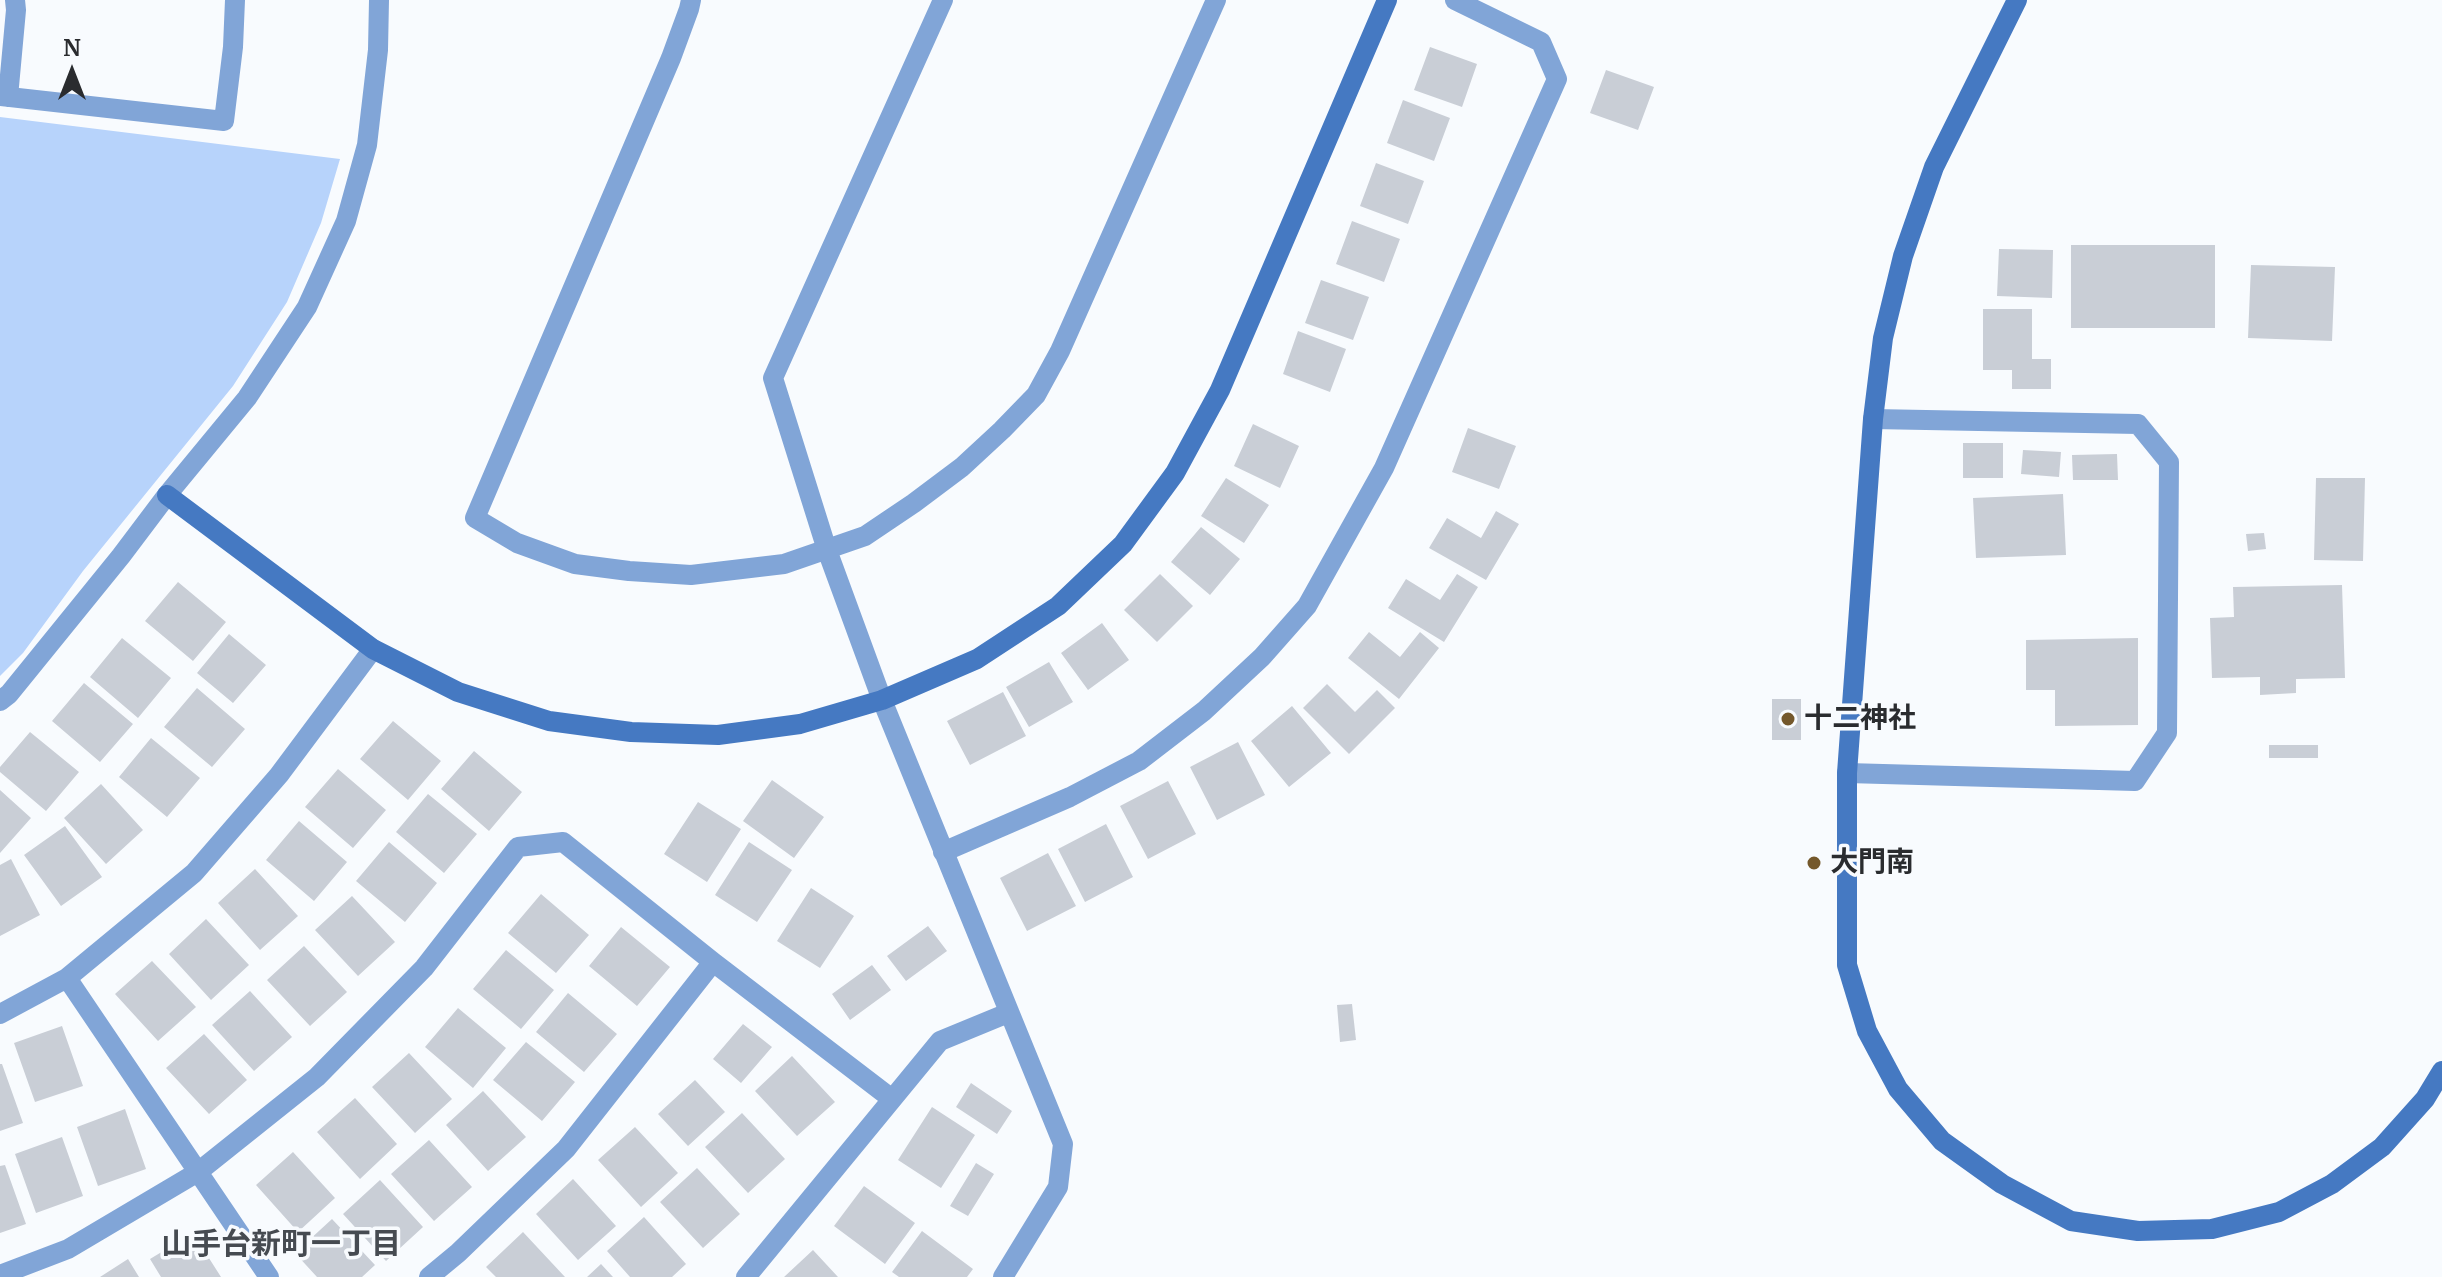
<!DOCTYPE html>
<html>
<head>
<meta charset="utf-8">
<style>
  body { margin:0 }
  #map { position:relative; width:2442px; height:1277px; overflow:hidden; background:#f8fbfe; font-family:Merriweather,serif }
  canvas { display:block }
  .north { position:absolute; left:32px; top:32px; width:80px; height:80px; -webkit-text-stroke:6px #f8fbfe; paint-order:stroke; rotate:0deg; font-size:22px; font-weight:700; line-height:32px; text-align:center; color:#2a2c2f }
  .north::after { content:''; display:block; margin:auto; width:28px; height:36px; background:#2a2c2f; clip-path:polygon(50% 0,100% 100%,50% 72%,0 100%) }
</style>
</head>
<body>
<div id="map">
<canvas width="2442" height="1277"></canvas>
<div class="north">N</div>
</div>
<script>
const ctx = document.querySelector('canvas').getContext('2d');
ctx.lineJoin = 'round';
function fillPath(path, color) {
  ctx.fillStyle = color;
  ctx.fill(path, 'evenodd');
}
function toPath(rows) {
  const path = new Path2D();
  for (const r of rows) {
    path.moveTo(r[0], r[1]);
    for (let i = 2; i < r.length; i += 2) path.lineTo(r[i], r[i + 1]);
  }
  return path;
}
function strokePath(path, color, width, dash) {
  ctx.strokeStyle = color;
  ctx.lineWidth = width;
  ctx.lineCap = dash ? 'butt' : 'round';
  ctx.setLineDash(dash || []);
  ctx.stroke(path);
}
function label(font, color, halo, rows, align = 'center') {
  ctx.font = font + ' Merriweather,"Noto Sans JP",serif';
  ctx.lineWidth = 7;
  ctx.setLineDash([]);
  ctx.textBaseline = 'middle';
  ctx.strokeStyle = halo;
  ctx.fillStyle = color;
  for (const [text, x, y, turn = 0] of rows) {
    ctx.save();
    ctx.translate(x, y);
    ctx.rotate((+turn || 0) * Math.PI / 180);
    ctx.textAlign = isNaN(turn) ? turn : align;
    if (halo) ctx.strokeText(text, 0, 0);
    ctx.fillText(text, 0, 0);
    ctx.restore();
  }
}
fillPath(toPath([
  [0,117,340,159,321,223,287,302,233,386,83,571,23,653,0,676]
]), '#b7d3fb');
fillPath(toPath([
  [1430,47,1477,64,1462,107,1414,90],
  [1606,70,1654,87,1638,130,1590,113],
  [1403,100,1450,118,1434,161,1387,143],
  [1376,163,1424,181,1408,224,1360,206],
  [1352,221,1400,239,1384,282,1336,264],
  [2071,245,2215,245,2215,328,2071,328],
  [1999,249,2053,250,2052,298,1997,296],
  [2251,265,2335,267,2332,341,2248,338],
  [1321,280,1369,297,1353,340,1305,323],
  [1983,309,2032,309,2032,359,2051,359,2051,389,2012,389,2012,370,1983,370],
  [1298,331,1346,349,1330,392,1283,374],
  [1253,424,1299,446,1280,488,1234,466],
  [1468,428,1516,446,1499,489,1452,472],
  [1963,443,2003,443,2003,478,1963,478],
  [2023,450,2061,452,2059,477,2021,474],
  [2117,454,2118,480,2073,480,2072,455],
  [1226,478,1269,505,1244,543,1201,516],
  [2316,478,2365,478,2363,561,2314,560],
  [2063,494,2066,555,1976,558,1973,498],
  [1496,511,1519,524,1486,580,1429,548,1447,518,1481,538],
  [1201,527,1240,559,1210,595,1171,562],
  [2264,533,2266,549,2248,551,2246,534],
  [1160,574,1193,606,1157,642,1124,610],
  [1457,574,1478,587,1444,642,1388,608,1406,579,1440,600],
  [178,582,226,622,193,661,145,621],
  [2342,585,2345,678,2296,679,2296,693,2260,695,2260,677,2212,678,2210,618,2234,617,2233,587],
  [1102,623,1129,660,1088,690,1061,653],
  [1369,632,1400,657,1420,632,1439,648,1399,699,1348,658],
  [229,634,266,665,233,703,197,673],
  [122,638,171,678,138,718,90,677],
  [2138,638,2138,725,2055,726,2055,690,2026,690,2026,640],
  [1049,662,1073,702,1029,727,1006,687],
  [84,683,133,724,100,762,52,721],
  [1327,684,1355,712,1377,690,1395,708,1349,754,1303,708],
  [197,688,245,729,212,767,164,727],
  [1003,692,1026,736,970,765,947,721],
  [1772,699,1801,699,1801,740,1772,740],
  [1292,706,1331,753,1289,787,1251,741],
  [393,721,441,761,408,800,360,759],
  [30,732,79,772,46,811,0,772,0,767],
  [151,738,200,778,167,817,119,777],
  [1238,742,1265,795,1217,820,1190,767],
  [2269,745,2318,745,2318,758,2269,758],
  [474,751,522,792,489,831,441,789],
  [338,769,386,810,353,848,305,807],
  [772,780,824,817,794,858,743,821],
  [1168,781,1196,834,1148,859,1120,806],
  [101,784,143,830,106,864,64,818],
  [0,790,31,818,0,853],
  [428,794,477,834,444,873,396,832],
  [698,802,741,829,707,882,664,854],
  [299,821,347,862,314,901,266,860],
  [1106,824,1133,877,1085,902,1058,849],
  [65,826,102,877,61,906,24,855],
  [389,842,437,883,405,922,356,881],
  [749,842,792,870,757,922,715,895],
  [1048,853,1076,906,1027,931,1000,878],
  [11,859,40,915,0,936,0,865],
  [255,869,298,916,260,950,218,903],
  [811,888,854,916,820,968,777,941],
  [541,894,589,935,556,973,508,933],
  [352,896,395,942,358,976,315,930],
  [206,919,249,965,211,1000,169,954],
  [928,926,947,951,906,981,887,956],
  [621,927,670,967,637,1006,589,966],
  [304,946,347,992,310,1026,267,980],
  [506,950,554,990,521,1029,473,989],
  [152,961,196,1007,158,1041,115,994],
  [872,965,891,990,850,1020,832,994],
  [250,991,292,1037,254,1071,212,1025],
  [568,993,617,1034,584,1072,536,1032],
  [1352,1004,1356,1040,1340,1042,1337,1005],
  [458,1008,506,1048,473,1088,425,1047],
  [743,1024,772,1047,741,1083,713,1059],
  [62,1026,83,1086,35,1102,14,1043],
  [204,1034,247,1080,209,1114,166,1068],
  [526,1042,575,1082,542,1121,493,1080],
  [409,1053,452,1099,415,1133,372,1087],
  [792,1056,835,1102,797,1136,755,1091],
  [0,1064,2,1064,23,1123,0,1131],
  [695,1080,725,1112,688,1146,658,1114],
  [971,1083,1012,1111,997,1134,956,1107],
  [483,1091,526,1137,488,1171,446,1125],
  [355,1098,397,1144,360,1179,317,1132],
  [932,1107,975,1135,941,1188,898,1160],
  [125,1109,146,1169,98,1186,77,1127],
  [742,1113,785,1159,748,1193,705,1147],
  [635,1127,678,1173,641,1207,598,1160],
  [62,1137,83,1196,36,1213,15,1154],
  [429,1140,472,1187,434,1221,391,1174],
  [293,1152,335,1198,298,1232,256,1185],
  [976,1163,994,1174,968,1216,950,1206],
  [5,1165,26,1224,0,1233,0,1166],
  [697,1168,740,1214,703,1248,660,1202],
  [573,1179,616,1226,578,1260,536,1214],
  [380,1180,423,1227,386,1261,343,1214],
  [864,1186,915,1223,885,1264,834,1226],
  [644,1217,686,1264,672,1277,630,1277,607,1251],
  [332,1219,375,1265,362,1277,317,1277,295,1253],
  [922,1231,973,1269,967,1277,899,1277,892,1272],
  [523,1232,565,1277,496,1277,486,1267],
  [193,1233,221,1277,161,1277,150,1259],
  [813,1250,838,1277,784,1277],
  [128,1259,139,1277,100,1277],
  [601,1264,613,1277,587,1277]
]), '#c9ced6');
strokePath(toPath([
  [691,0,689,9,671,58,475,518,517,543,575,564,629,571,691,575,784,564,865,536,914,503,962,467,1002,430,1036,395,1060,351,1216,0],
  [943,0,773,378,827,550,882,700,1063,1144,1058,1187,1003,1277],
  [0,96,224,121,233,47,235,0],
  [8,97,16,10,15,0],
  [0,701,9,694,121,556,167,495,247,398,307,307,346,221,367,145,378,50,379,0],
  [1847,773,2135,781,2167,733,2169,462,2138,424,1873,419],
  [943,852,1070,797,1139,761,1204,711,1262,657,1307,606,1384,468,1557,79,1541,42,1455,0],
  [67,978,269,1277],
  [0,1014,67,978,194,873,279,775,373,649],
  [0,1275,68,1249,198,1172,317,1077,424,968,518,847,563,842,713,962,892,1099],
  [429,1277,458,1253,566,1149,713,962],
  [746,1277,940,1041,1008,1013]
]), '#81a5d7', 20);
strokePath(toPath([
  [2017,0,1934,167,1903,256,1883,338,1873,419,1847,773,1847,965,1867,1031,1898,1089,1942,1141,2002,1184,2071,1221,2138,1231,2212,1229,2279,1212,2332,1184,2382,1147,2425,1099,2442,1071],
  [167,495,373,649,458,692,549,721,631,732,718,735,800,724,882,700,977,659,1058,606,1123,544,1175,473,1220,390,1387,0]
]), '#4579c2', 20);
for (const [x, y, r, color] of [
  [1788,719,8,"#74582b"],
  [1814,863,8,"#74582b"]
]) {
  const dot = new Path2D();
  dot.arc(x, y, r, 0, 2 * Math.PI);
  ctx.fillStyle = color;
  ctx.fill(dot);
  strokePath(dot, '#f8fbfe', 3);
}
label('bold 28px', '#2a2c2f', '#f8fbfe', [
  ["十二神社",1804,719],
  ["大門南",1830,863]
], 'left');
label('bold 30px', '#464b51', '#f8fbfe', [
  ["山手台新町一丁目",281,1246]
]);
</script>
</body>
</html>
